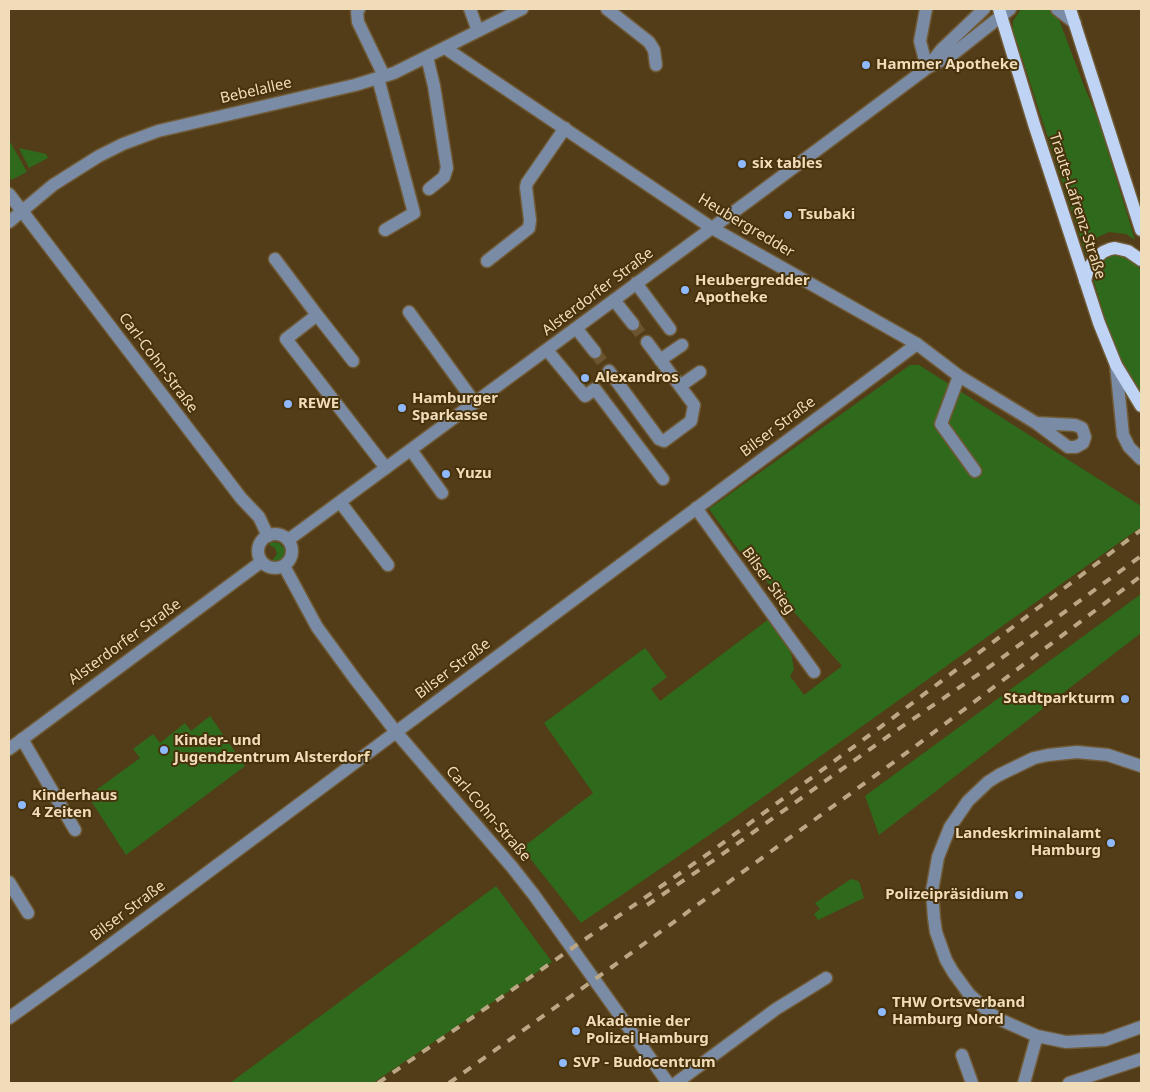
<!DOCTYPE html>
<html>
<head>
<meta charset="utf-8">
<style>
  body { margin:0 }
  #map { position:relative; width:1150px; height:1092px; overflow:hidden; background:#523d18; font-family:"Noto Sans",sans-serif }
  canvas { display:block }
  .frame { position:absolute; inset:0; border:10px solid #f1dcba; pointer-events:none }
</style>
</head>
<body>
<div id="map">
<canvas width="1150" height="1092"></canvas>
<div class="frame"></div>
</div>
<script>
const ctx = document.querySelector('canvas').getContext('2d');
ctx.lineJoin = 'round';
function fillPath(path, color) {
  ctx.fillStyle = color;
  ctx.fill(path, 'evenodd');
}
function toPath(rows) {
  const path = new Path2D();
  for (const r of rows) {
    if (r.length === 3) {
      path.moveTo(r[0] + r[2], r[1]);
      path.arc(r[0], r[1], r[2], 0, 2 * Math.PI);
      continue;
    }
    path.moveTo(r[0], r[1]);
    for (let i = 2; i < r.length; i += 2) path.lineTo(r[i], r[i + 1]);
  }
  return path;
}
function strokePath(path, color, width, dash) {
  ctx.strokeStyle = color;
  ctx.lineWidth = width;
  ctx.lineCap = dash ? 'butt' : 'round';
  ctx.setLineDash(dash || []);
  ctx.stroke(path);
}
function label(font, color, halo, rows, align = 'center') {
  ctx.font = font + ' "Noto Sans",sans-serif';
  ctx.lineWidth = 4;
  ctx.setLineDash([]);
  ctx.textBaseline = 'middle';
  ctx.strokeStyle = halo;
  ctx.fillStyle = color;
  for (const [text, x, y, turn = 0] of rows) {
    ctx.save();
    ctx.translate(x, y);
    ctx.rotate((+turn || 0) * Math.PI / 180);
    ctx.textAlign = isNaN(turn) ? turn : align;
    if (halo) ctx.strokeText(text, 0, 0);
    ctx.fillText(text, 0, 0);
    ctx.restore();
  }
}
fillPath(toPath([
  [1021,9,1051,9,1058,17,1084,86,1098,119,1135,240,1126,234,1109,232,1098,237,1092,243,1086,255,1013,30,1013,21],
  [9,140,27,172,11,180,9,176],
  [19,148,46,154,48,158,29,168],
  [1114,254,1125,255,1136,263,1141,271,1141,393,1118,355,1109,332,1094,282,1094,276,1096,266,1108,256],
  [910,365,919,365,1141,506,1141,527,731,820,581,923,522,848,593,793,544,723,645,648,667,677,651,689,660,701,769,619,790,648,794,669,790,676,804,695,842,666,738,549,709,509],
  [271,542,279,543,284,548,285,555,279,561,272,561,277,554,275,548,269,545],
  [1141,594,1141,633,879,835,865,796],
  [210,716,245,766,126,855,88,796,140,758,133,749,153,734,160,743,185,723,191,731],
  [851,879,858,881,860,884,864,898,818,920,814,914,820,909,815,903],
  [496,886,552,962,373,1083,230,1083]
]), '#2f6a1c');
strokePath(toPath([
  [633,324,647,342],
  [595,352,609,371]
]), '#6a5530', 12, [12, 6]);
const minor = toPath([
  [359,9,357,12,358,22,384,76],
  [470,9,478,31],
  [607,9,649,42,654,50,656,65],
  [926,9,920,41,927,68],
  [1057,9,1075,23],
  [445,48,712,228,917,344,959,376,1036,423,1068,447,1076,447,1083,443,1085,437,1082,428,1075,425,1036,423],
  [427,57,434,86,447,168,444,177,429,189],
  [930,64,942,49,984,9],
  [378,78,414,213,385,230],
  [9,194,241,498,259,517,268,536],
  [9,222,53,185,99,156,123,144,158,131,355,85,394,73,522,9],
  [275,259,317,315,286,339,386,468],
  [487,261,529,228,530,220,526,187,527,183,565,128],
  [636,283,670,329],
  [614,300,633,324],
  [409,312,475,403],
  [317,315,353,361],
  [576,328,595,352],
  [547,350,585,396,595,389,663,479],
  [660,360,682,345],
  [1116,365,1123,435,1129,447,1141,459],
  [609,371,659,439,664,441,691,421,694,405,647,342],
  [959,376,941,424,975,471],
  [680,386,700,372],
  [411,450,442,493],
  [340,502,388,565],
  [696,508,814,672],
  [275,551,17],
  [288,540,754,197,927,68,953,54,1010,9],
  [284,566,317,627,355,679,396,732,512,867,534,895,668,1083],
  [22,739,75,830],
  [9,749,261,562],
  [1141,766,1108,755,1077,752,1048,755,1034,758,999,775,988,782,968,801,950,827,938,857,932,891,934,918,936,932,946,960,953,972,969,994,990,1013,1001,1020,1037,1036,1066,1042,1105,1040,1141,1027],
  [9,882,28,913],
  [9,1018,90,960,917,344],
  [962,1055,972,1083],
  [676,1083,776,1009,826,978],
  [1024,1083,1037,1036],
  [1069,1083,1141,1059]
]);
const major = toPath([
  [999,9,1034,124,1099,323,1116,365,1141,406],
  [1070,9,1141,230],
  [1085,281,1088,269,1094,260,1103,252,1110,249,1115,248,1128,251,1141,260]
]);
strokePath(minor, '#6f5a35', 15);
strokePath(major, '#6f5a35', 15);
strokePath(minor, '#7a8ba6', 12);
strokePath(major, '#bfd4f5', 12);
strokePath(toPath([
  [647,905,717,858,897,730,992,665,1141,556],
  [378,1083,712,851,890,720,1141,530],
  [449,1083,612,967,909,751,1141,576]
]), '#bca784', 4, [9, 9]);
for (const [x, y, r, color] of [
  [866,65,5,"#8eb9fc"],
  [742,164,5,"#8eb9fc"],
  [788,215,5,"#8eb9fc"],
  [685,290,5,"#8eb9fc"],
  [585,378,5,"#8eb9fc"],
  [288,404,5,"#8eb9fc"],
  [402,408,5,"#8eb9fc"],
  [446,474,5,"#8eb9fc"],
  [1125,699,5,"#8eb9fc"],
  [164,750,5,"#8eb9fc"],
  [22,805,5,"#8eb9fc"],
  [1111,843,5,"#8eb9fc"],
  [1019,895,5,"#8eb9fc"],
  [882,1012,5,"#8eb9fc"],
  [576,1031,5,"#8eb9fc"],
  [563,1063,5,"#8eb9fc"]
]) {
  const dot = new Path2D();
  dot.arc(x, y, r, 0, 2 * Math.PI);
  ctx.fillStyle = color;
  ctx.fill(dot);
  strokePath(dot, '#47320c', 2);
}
label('bold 15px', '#f1dcba', '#47320c', [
  ["Hammer Apotheke",876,65],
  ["six tables",752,164],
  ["Tsubaki",798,215],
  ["Heubergredder",695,281],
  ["Apotheke",695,298],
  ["Alexandros",595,378],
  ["Hamburger",412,399],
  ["Sparkasse",412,416],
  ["REWE",298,404],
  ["Yuzu",456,474],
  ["Stadtparkturm",1115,699,"right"],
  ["Kinder- und",174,741],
  ["Jugendzentrum Alsterdorf",174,758],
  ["Kinderhaus",32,796],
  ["4 Zeiten",32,813],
  ["Landeskriminalamt",1101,834,"right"],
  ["Hamburg",1101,851,"right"],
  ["Polizeipräsidium",1009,895,"right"],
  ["THW Ortsverband",892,1003],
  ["Hamburg Nord",892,1020],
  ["Akademie der",586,1022],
  ["Polizei Hamburg",586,1039],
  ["SVP - Budocentrum",573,1063]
], 'left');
label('15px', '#f1dcba', '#47320c', [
  ["Bebelallee",256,91,-13],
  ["Traute-Lafrenz-Straße",1077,206,72],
  ["Heubergredder",746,226,31],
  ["Alsterdorfer Straße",598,292,-37],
  ["Carl-Cohn-Straße",158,363,53],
  ["Bilser Straße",778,427,-37],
  ["Bilser Stieg",768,581,54],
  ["Alsterdorfer Straße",125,642,-36],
  ["Bilser Straße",453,669,-37],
  ["Carl-Cohn-Straße",488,814,49],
  ["Bilser Straße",128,911,-37]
]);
</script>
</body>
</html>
